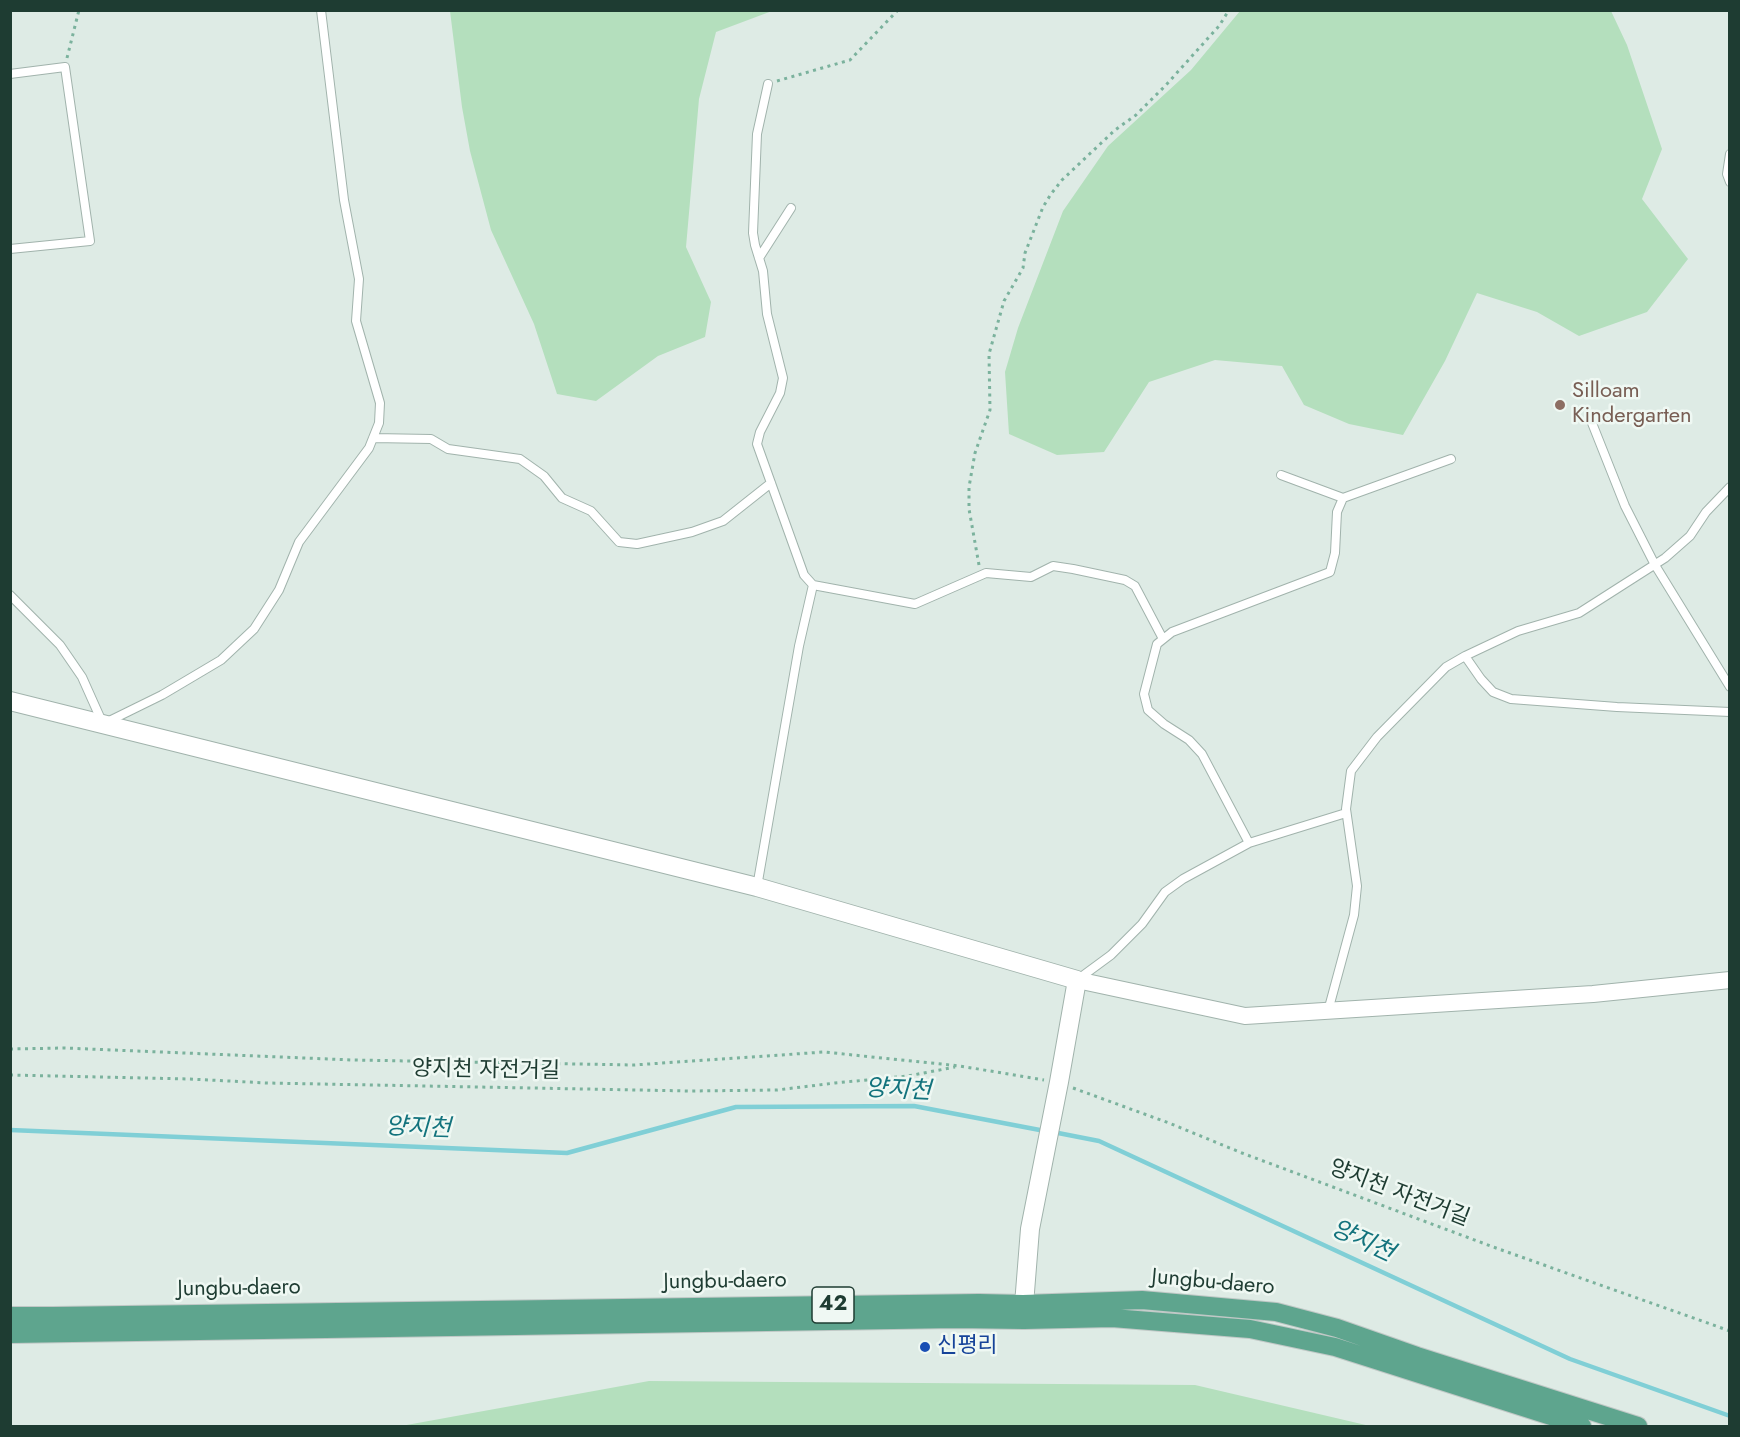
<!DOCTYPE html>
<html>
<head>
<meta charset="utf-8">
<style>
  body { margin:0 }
  #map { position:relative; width:1740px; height:1437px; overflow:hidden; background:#deebe5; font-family:Jost,sans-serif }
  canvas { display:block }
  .frame { position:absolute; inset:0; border:12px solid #1e3c32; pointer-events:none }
</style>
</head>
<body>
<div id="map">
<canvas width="1740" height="1437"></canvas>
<div class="frame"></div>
</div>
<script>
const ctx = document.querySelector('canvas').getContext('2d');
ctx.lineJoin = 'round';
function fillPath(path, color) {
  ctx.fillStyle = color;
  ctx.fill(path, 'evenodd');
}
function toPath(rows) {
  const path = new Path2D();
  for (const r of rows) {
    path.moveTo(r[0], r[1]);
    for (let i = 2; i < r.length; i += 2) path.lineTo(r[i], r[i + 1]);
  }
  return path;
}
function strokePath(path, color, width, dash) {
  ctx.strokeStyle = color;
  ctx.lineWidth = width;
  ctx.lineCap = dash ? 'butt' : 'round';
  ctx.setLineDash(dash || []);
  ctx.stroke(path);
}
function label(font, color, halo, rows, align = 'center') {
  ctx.font = font + ' Jost,"Noto Sans KR",sans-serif';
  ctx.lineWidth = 5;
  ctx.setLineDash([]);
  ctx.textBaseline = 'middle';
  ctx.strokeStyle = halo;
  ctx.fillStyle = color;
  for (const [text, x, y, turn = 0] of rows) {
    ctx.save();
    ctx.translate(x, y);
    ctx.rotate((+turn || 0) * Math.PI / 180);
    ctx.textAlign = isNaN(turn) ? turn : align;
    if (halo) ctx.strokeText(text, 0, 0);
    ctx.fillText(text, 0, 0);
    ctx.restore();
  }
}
fillPath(toPath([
  [450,11,772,11,716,32,699,99,686,247,711,302,705,337,658,356,596,401,557,394,534,324,491,230,470,151,462,107],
  [1240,11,1611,11,1627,45,1662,149,1642,199,1688,259,1647,312,1579,336,1537,312,1477,293,1445,361,1403,435,1349,424,1304,405,1282,366,1215,360,1149,382,1104,452,1057,455,1009,434,1005,372,1018,328,1063,211,1108,146,1191,70],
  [649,1381,1195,1385,1370,1426,401,1426]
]), '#b4dfbd');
strokePath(toPath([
  [10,1130,567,1153,736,1107,914,1106,1045,1131],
  [1053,1132,1099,1141,1570,1359,1730,1416]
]), '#80cfd6', 4.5);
const service = toPath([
  [10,74,65,67,90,241,10,249],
  [768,84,757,134,753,233,755,245,763,271,767,314,783,378,780,393,760,432,757,444,804,575,813,585,915,604,986,573,1031,577,1053,566,1073,569,1125,580,1135,586,1163,639],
  [1730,154,1727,174,1730,182],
  [759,258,791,208],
  [1592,423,1625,506,1655,565,1730,687],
  [373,438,431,439,448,449,520,459,544,476,562,498,591,511,619,542,637,544,692,532,723,521,771,483],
  [1281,475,1343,498],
  [10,595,60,645,82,677,103,724,162,695,221,660,254,629,279,590,299,542,369,448,379,423,380,403,356,321,359,279,344,200,321,10],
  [1465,656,1481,679,1493,692,1511,699,1617,707,1730,712],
  [1249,843,1202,754,1189,740,1164,724,1148,710,1144,694,1157,644,1172,632,1330,572,1335,553,1337,512,1343,498,1451,459],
  [757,887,799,646,813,585],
  [1077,980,1111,955,1142,924,1165,892,1183,879,1249,843,1346,813],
  [1328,1011,1354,915,1357,886,1346,809,1351,771,1377,737,1446,667,1465,656,1518,631,1579,613,1665,558,1690,536,1706,512,1730,487]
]);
const minor = toPath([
  [1077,980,1245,1016,1593,994,1730,980]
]);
const tertiary = toPath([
  [10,701,757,887,1077,980,1059,1082,1030,1229,1023,1317]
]);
const primary = toPath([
  [10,1316,53,1316,979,1303,1023,1304,1142,1300,1276,1312,1337,1328,1417,1356,1638,1426],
  [10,1334,956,1319,1024,1320,1112,1318,1250,1329,1335,1347,1582,1426]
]);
strokePath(service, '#a1b3ac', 10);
strokePath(minor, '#a1b3ac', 18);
strokePath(tertiary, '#a1b3ac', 20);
strokePath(primary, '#c0c8c6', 20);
strokePath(toPath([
  [67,58,79,10],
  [777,81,850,60,898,10],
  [979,565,969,509,969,487,975,453,990,410,989,354,1004,301,1023,268,1025,253,1043,207,1051,194,1062,180,1115,130,1136,115,1166,85,1219,26,1229,10],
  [10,1049,64,1048,353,1060,634,1065,824,1052,960,1066,1044,1080],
  [10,1075,190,1079,267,1083,690,1091,777,1090,835,1083,908,1076,955,1067],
  [1073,1088,1169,1123,1242,1153,1496,1248,1730,1331]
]), '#7bb29d', 3, [3, 4.5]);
strokePath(service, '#fff', 8);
strokePath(minor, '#fff', 16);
strokePath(tertiary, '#fff', 18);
strokePath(primary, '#5ea58e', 18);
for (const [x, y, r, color] of [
  [1560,405,6,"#8d6e63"],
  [925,1347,6,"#1a4fb4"]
]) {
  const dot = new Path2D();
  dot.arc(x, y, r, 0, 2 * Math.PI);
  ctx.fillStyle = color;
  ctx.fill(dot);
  strokePath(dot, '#eff8f3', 2);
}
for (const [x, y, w] of [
  [833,1305,42]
]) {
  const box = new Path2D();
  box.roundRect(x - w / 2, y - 18, w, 36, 4.5);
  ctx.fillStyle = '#eff8f3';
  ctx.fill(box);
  strokePath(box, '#1e3c32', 1.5);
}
label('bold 21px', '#1e3c32', null, [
  ["42",833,1305]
]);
label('22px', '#785e54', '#eff8f3', [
  ["Silloam",1572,392],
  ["Kindergarten",1572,417]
], 'left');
label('22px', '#1e3c32', '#eff8f3', [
  ["양지천 자전거길",486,1071,1],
  ["양지천 자전거길",1399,1194,21],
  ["Jungbu-daero",725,1282,-1],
  ["Jungbu-daero",1213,1283,5],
  ["Jungbu-daero",239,1289,-1]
]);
label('22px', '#164399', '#eff8f3', [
  ["신평리",937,1347]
], 'left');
label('italic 24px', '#13737d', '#eff8f3', [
  ["양지천",898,1091,3],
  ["양지천",418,1129,2],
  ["양지천",1362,1242,25]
]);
</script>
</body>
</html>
